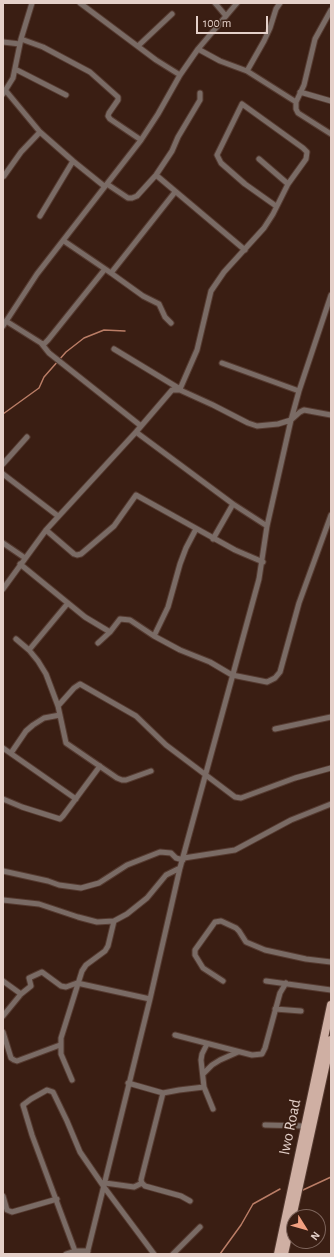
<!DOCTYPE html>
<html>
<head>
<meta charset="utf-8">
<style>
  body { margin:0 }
  #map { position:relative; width:334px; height:1257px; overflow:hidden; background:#3a1e13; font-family:"Alegreya Sans",sans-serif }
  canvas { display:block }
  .frame { position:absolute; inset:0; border:4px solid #e4d0c9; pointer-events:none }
  .north { position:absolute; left:286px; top:1209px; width:40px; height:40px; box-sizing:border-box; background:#3a1e13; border:1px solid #7e655c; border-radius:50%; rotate:127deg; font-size:11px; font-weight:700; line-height:16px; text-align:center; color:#e4d0c9 }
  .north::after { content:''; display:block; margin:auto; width:14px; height:18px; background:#f2a081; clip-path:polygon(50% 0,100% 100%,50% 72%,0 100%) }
  .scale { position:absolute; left:196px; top:16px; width:72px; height:18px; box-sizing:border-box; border:2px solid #e4d0c9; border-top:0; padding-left:5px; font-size:12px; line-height:14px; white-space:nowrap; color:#e4d0c9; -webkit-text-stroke:3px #3a1e13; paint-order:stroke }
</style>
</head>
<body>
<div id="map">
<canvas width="334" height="1257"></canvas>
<div class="frame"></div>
<div class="north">N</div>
<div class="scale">100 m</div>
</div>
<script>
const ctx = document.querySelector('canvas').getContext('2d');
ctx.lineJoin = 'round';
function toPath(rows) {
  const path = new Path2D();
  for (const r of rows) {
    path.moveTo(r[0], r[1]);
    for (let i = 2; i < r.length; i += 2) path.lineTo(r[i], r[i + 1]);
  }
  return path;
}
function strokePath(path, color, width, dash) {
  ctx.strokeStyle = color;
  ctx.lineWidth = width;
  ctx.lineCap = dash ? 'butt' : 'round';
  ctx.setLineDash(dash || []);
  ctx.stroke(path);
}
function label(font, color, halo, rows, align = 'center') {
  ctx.font = font + ' "Alegreya Sans",sans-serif';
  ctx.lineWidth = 4;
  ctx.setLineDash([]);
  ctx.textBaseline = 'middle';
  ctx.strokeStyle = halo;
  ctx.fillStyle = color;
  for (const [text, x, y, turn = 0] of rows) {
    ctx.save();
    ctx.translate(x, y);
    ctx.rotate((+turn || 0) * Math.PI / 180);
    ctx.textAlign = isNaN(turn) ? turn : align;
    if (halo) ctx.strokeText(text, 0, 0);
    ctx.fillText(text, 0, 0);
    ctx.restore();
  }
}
strokePath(toPath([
  [3,414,39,388,44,377,66,352,84,338,104,330,125,331],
  [303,1190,331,1177],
  [220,1254,241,1225,253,1204,280,1189]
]), '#ba7d66', 1.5);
const street = toPath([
  [80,3,156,60,180,75],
  [215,3,226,16],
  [331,10,315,39,304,85,296,102,296,109,298,113,331,134],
  [21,39,43,47,90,72,118,97,118,100,109,113,108,116,110,119,141,140],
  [3,42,20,44],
  [138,46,172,14],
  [198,49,220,61,247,71,296,102],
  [15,69,66,95],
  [247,71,264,41,270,28,276,9,280,3],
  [6,91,40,132,73,161,104,186],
  [300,92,331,101],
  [3,94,13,78,21,39,32,3],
  [259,159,288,184],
  [156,175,245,250],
  [4,176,21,152,40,132],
  [107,184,128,198,132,198,137,196,156,175,172,151,178,137,200,100,200,93],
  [40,216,73,161],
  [64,241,111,273,143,296,159,304,165,317,171,323],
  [111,273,175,192],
  [6,321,41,343,49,353,141,426],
  [3,326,37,274,141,140,158,114,180,75,198,49,237,3],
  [41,343,44,344,48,340,105,269],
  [114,349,180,389],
  [222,363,299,391],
  [177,389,180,389,197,350,211,291,224,272,264,228,273,214,288,184,306,159,307,152,303,148,242,104,217,155,221,163,245,184,276,206],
  [136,432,233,504,267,526],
  [3,464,27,437],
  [3,474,58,516],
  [46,530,74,554,77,555,81,554,114,526,136,495,235,550,263,562],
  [213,539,233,504],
  [3,543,25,558],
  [20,564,85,617,110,632],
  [3,589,46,530,136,432,172,390,180,390,213,405,248,423,257,426,278,424,291,420,300,412,304,410,331,415],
  [154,636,168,607,180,564,186,548,196,529],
  [16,639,29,650,38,661,46,674,58,706,66,743,117,778,122,780,126,780,151,771],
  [98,643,110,632,120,619,130,620,154,636,180,650,210,662,232,675,267,682,275,678,280,672,299,603,331,515],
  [29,650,68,603],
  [58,706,74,688,80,684,136,716,166,745,235,797,241,798,295,778,331,768],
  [275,729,331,717],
  [3,748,76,799],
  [11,753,26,731,33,725,44,718,60,715],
  [3,799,22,807,60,819,63,816,100,766],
  [184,858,235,850,291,820,331,804],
  [3,871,48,881,59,885,81,888,99,883,127,865,160,852,171,853,176,858,183,860],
  [3,900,39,904,78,917,97,922,114,921,127,914,147,898,166,875,180,868],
  [3,981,21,994],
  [223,981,203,968,195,955,195,950,215,922,221,921,236,928,239,931,246,942,265,950,306,959,331,962],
  [266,981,331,990],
  [275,1009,301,1011],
  [3,1016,21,994,31,986,29,978,42,972,61,986,66,987,77,983,150,999],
  [3,1032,11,1058,14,1060,17,1061,60,1045],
  [175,1035,252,1055,262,1054,265,1048,280,993,286,983],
  [207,1044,202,1054,201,1060,204,1087,213,1109],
  [203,1074,212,1065,220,1060,238,1052],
  [72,1080,61,1054,61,1038,82,971,86,965,105,951,108,946,114,921],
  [128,1083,163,1093,179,1090,204,1087],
  [265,1125,305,1126],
  [105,1183,134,1187,142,1183],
  [142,1183,141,1180,163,1093],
  [142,1183,145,1186,181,1196,190,1201],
  [3,1196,7,1210,12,1212,57,1199],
  [75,1251,32,1135,23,1105,31,1099,47,1090,53,1092,67,1121,80,1152,104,1187,154,1254],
  [66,1254,75,1251,88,1251],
  [87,1254,150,999,180,868,259,579,267,526,291,420,299,391,331,295],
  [173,1254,200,1227]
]);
const primary = toPath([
  [278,1254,331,1005],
  [284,1254,331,1040]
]);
strokePath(street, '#553a30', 7);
strokePath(primary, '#553a30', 10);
strokePath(street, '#7a6b65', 5);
strokePath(primary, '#cfafa3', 8);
label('16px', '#e4d0c9', '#3a1e13', [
  ["Iwo Road",290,1127,-78]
]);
</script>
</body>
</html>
